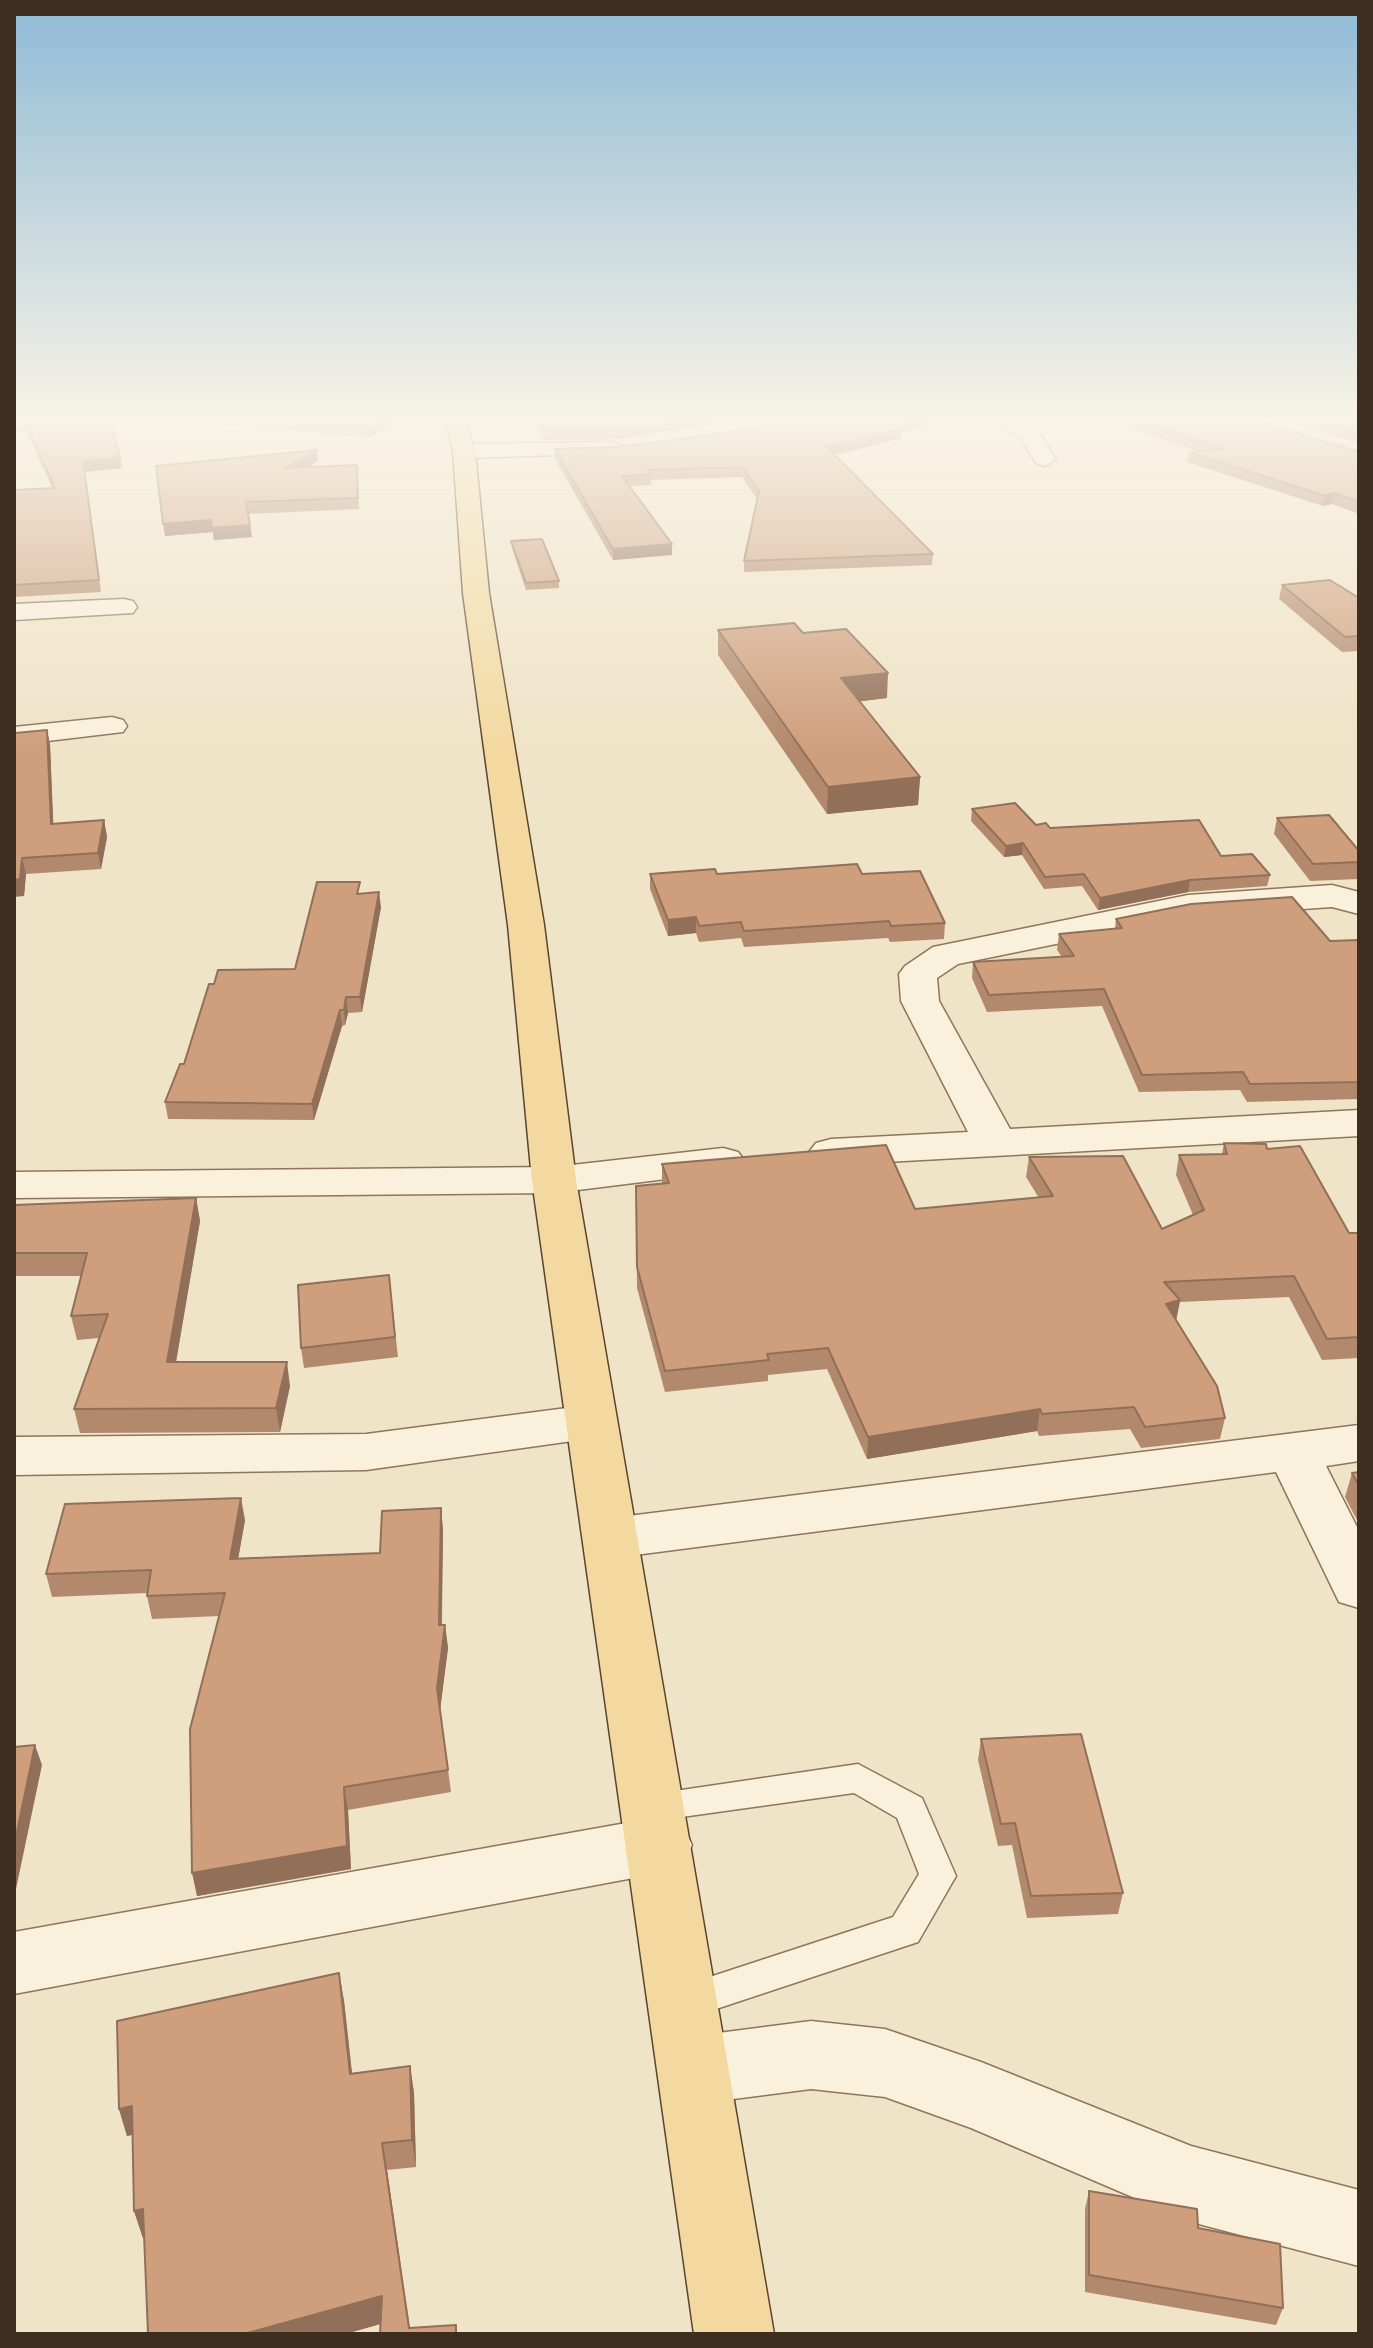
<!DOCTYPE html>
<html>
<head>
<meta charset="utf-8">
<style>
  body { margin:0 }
  #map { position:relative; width:1373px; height:2348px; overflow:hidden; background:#f0e4c8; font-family:"PT Serif",serif }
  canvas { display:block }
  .frame { position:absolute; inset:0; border:16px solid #3d2e20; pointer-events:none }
</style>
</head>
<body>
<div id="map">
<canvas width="1373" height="2348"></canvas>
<div class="frame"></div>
</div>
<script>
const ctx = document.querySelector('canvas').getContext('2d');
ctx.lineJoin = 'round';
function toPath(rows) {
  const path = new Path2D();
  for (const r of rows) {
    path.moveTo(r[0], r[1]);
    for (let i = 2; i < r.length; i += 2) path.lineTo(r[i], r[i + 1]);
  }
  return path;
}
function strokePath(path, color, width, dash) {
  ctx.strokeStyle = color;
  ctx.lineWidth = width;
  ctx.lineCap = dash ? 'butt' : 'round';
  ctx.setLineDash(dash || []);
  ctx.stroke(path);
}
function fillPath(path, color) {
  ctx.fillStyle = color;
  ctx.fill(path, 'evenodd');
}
const service = toPath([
  [858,1764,922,1798,956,1876,918,1942,686,2019,673,2013,667,2001,673,1989,893,1917,919,1874,897,1818,854,1793,653,1821,641,1816,636,1806,641,1796,858,1764]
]);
const minor = toPath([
  [14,420,72,420,62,426,14,430,14,420],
  [992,420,1018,420,1037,430,1056,459,1045,466,1037,464,1021,439,992,420],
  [614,442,625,448,622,453,464,458,453,451,464,444,614,442],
  [124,599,133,601,137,607,133,613,14,620,14,604,124,599],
  [112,717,123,720,127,726,123,732,14,745,14,727,112,717],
  [1332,885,1359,892,1359,914,1332,907,1188,917,958,964,937,978,939,1001,1010,1129,1359,1110,1359,1136,831,1165,816,1161,809,1152,816,1143,831,1139,968,1132,901,1001,899,974,905,966,933,947,1188,895,1332,885],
  [723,1148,738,1152,745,1161,738,1170,554,1193,14,1198,14,1172,554,1167,723,1148],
  [590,1405,608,1410,616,1423,608,1436,366,1470,14,1475,14,1437,366,1434,590,1405],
  [1359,1425,1359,1461,1326,1466,1359,1531,1359,1608,1339,1602,1276,1472,612,1558,592,1552,584,1538,592,1524,612,1518,1359,1425],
  [660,1817,683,1825,692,1845,683,1865,660,1873,14,1994,14,1932,660,1817],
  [811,2021,885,2029,981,2062,1191,2146,1359,2190,1359,2266,1191,2222,971,2128,885,2097,811,2089,695,2104,670,2094,659,2070,670,2046,695,2036,811,2021]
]);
const primary = toPath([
  [445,420,465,420,475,451,489,593,544,925,576,1180,774,2334,694,2334,532,1180,508,925,463,593,453,451,445,420]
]);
strokePath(service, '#8d765c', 3);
strokePath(minor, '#8d765c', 3);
strokePath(primary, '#5b4430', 3);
fillPath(service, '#faf1dc');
fillPath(minor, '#faf1dc');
fillPath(primary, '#f3d9a0');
fillPath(toPath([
  [177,420,400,420,369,437],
  [533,420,740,420,618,439,544,440],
  [785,420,947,420,902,432,902,438,835,455,933,554,932,565,744,572,744,561,757,499,742,477,651,480,651,485,629,486,672,555,613,560,555,459,555,449,618,447,740,431],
  [1106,420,1253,420,1359,452,1359,514,1332,504,1323,506,1187,462,1189,452,1198,451],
  [1283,420,1359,420,1359,443],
  [25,422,120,457,122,468,85,472,101,592,14,597,14,490,52,488,27,432],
  [317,450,318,461,307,467,357,465,359,509,248,514,252,537,214,540,213,532,165,536],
  [511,541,559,581,559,588,526,590,512,548],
  [1282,585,1359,598,1359,651,1342,652,1279,599],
  [718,630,803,633,887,698,860,701,920,777,918,805,827,814,718,655],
  [47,730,50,745,53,824,104,820,107,837,101,869,26,874,24,896,15,783],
  [972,809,1050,828,1221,856,1270,875,1267,886,1188,892,1098,910,1082,886,1044,889,1022,855,1004,857,971,821],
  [1277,818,1359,851,1359,879,1310,881,1274,834],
  [650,874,862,874,945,923,944,939,890,942,888,938,744,947,741,938,699,942,696,933,668,936,650,889],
  [362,893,381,907,362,1012,348,1013,345,1025,342,1026,314,1120,168,1119,165,1102,184,1064,214,984,295,969],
  [1116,919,1330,941,1359,940,1359,1099,1247,1102,1240,1090,1139,1092,1102,1006,987,1012,972,978,973,962,1062,957,1057,950,1059,934,1115,929],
  [1224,1143,1267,1149,1349,1233,1359,1233,1359,1358,1322,1360,1289,1297,1180,1302,1176,1320,1225,1418,1220,1439,1141,1448,1130,1429,1039,1436,1037,1431,867,1459,827,1369,768,1375,768,1381,665,1392,637,1288,636,1186,662,1183,662,1164,915,1209,1039,1198,1026,1177,1029,1157,1162,1229,1193,1215,1176,1175,1179,1155,1222,1154],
  [196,1198,200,1221,176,1362,290,1386,280,1432,80,1433,74,1409,99,1338,77,1340,71,1316,81,1276,14,1276,14,1205],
  [389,1275,398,1357,304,1368,301,1348],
  [1359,1472,1359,1524,1345,1497,1352,1473],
  [441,1508,443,1531,442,1625,445,1625,448,1648,440,1709,451,1792,348,1810,351,1869,197,1896,219,1616,152,1619,147,1596,147,1593,52,1597,46,1574,245,1520,238,1559,380,1553],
  [981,1739,1123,1893,1118,1914,1027,1918,1012,1845,998,1846,978,1760],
  [339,1973,344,2001,352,2073,410,2066,414,2093,416,2167,387,2170,410,2328,456,2325,457,2334,380,2334,381,2324,345,2334,148,2334,144,2238,143,2238,134,2211,132,2135,127,2136,119,2109,117,2021],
  [1089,2191,1198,2228,1283,2308,1276,2325,1085,2292,1085,2209]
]), '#b2896c');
fillPath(toPath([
  [380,420,400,420,369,437,368,426],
  [676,420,740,420,618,439,618,429],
  [911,420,947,420,902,432,902,438,826,457,827,447],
  [317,450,318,461,287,479,285,468],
  [120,457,122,468,85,472,101,592,83,461],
  [1334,493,1332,504,1323,506,1325,496],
  [211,520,250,525,252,537,214,540,213,532,165,536,163,524],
  [672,544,672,555,613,560,613,549],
  [888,673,887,698,839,704,841,678],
  [47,730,50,745,54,840,51,824],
  [920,777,918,805,827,814,828,787],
  [104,820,107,837,101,869,98,853],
  [1023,843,1022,855,1004,857,1006,846],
  [22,858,26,874,24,896,14,897,14,880],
  [1190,880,1188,892,1098,910,1100,898],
  [379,892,381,907,362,1012,360,997],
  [696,917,696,933,668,936,668,920],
  [346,997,348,1013,345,1025,344,1010],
  [340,1010,342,1026,314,1120,312,1104],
  [196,1198,200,1221,172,1385,167,1362],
  [1180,1300,1176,1321,1166,1304],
  [287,1362,290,1386,280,1432,276,1408],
  [1040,1409,1037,1431,867,1459,868,1437],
  [241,1498,245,1520,234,1582,230,1559],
  [441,1508,443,1531,441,1648,439,1625],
  [445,1625,448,1648,440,1711,437,1688],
  [35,1745,42,1765,16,1889,14,1883,14,1846],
  [344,1787,348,1810,351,1869,197,1896,192,1873],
  [339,1973,344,2001,355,2101,350,2074],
  [410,2066,414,2093,416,2167,412,2140],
  [132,2106,140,2133,127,2136,119,2109],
  [382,2143,387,2170,410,2334],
  [143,2209,151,2236,143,2238,134,2211],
  [382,2296,387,2322,345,2334,244,2334]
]), '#916f58');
const building = toPath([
  [42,420,110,420,120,457,83,461,99,580,14,585,14,490,55,488,25,422,42,420],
  [296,420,380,420,368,426,296,420],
  [538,420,676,420,618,429,544,430,538,420],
  [785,420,911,420,893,425,903,428,827,447,933,554,744,561,759,491,742,467,648,470,651,475,622,476,672,544,613,549,555,449,618,447,740,431,785,420],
  [1137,420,1253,420,1359,452,1359,502,1334,493,1325,496,1189,452,1223,449,1137,420],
  [1318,420,1359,420,1359,432,1318,420],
  [317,450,285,468,357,465,358,498,246,502,250,525,212,528,211,520,163,524,156,466,317,450],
  [542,539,559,581,526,583,511,541,542,539],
  [1330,580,1359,598,1359,636,1345,637,1282,585,1330,580],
  [794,623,803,633,846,629,888,673,841,678,920,777,828,787,718,630,794,623],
  [47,730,51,824,104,820,98,853,22,858,20,879,14,880,15,733,47,730],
  [1015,803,1036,825,1046,823,1050,828,1199,820,1221,856,1252,854,1270,875,1190,880,1100,898,1084,874,1045,877,1023,843,1006,846,972,809,1015,803],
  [1329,815,1359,851,1359,862,1313,864,1277,818,1329,815],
  [857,864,862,874,920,871,945,923,891,926,889,921,744,931,741,922,699,926,696,917,668,920,650,874,715,869,717,874,857,864],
  [317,882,360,882,357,894,379,892,360,997,346,997,344,1010,340,1010,312,1104,165,1102,180,1064,184,1064,209,984,214,984,218,970,295,969,317,882],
  [1292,897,1330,941,1359,940,1359,1082,1250,1084,1243,1072,1142,1075,1104,989,989,995,973,962,1074,956,1059,934,1122,928,1116,919,1191,904,1292,897],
  [1224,1143,1266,1144,1267,1149,1300,1146,1349,1233,1359,1233,1359,1337,1327,1339,1294,1276,1164,1282,1180,1300,1166,1304,1217,1386,1225,1418,1145,1427,1134,1407,1042,1414,1040,1409,868,1437,828,1348,767,1354,769,1360,665,1371,637,1267,636,1186,669,1183,662,1164,886,1145,915,1209,1053,1196,1029,1157,1123,1156,1162,1229,1204,1210,1179,1155,1227,1154,1224,1143],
  [196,1198,167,1362,287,1362,276,1408,74,1409,108,1314,71,1316,87,1253,14,1253,14,1205,196,1198],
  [389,1275,395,1337,301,1348,298,1285,389,1275],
  [1359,1472,1359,1486,1352,1473,1359,1472],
  [241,1498,230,1559,380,1553,382,1511,441,1508,439,1625,445,1625,437,1688,448,1770,344,1787,347,1846,192,1873,190,1729,225,1593,147,1596,151,1570,46,1574,65,1504,241,1498],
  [1081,1734,1123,1893,1031,1896,1015,1823,1001,1824,981,1739,1081,1734],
  [35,1745,14,1846,14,1747,35,1745],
  [339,1973,350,2074,410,2066,412,2140,382,2143,409,2328,456,2325,456,2334,380,2334,382,2296,244,2334,148,2334,143,2209,134,2211,132,2106,119,2109,117,2021,339,1973],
  [1089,2191,1197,2209,1198,2228,1280,2244,1283,2308,1089,2275,1089,2191]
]);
fillPath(building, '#cf9f7d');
strokePath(building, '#916f58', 2);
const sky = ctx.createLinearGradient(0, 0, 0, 749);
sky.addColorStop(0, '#8fbad6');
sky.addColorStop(0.56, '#f8f3e6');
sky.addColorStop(1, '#f8f3e600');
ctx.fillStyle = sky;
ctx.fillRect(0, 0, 1373, 749);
</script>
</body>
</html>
